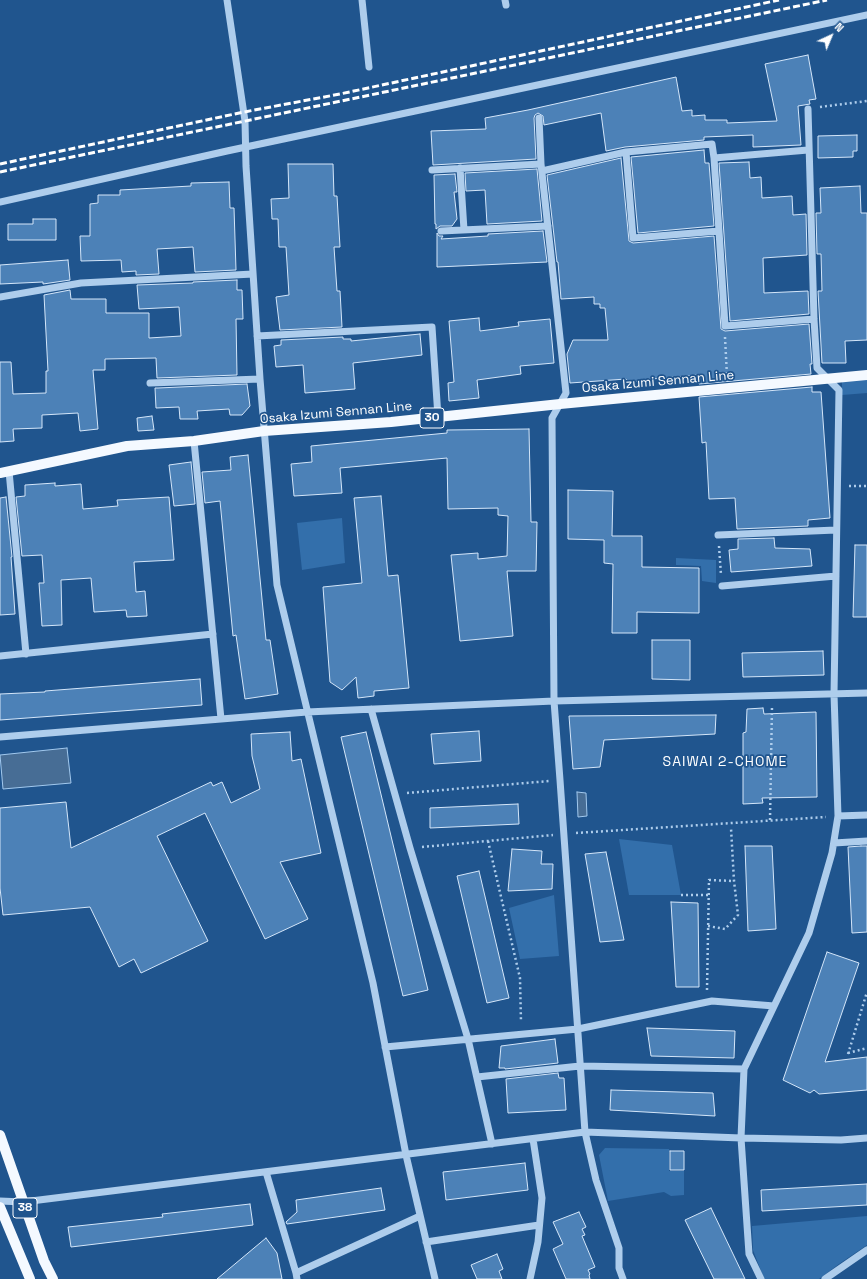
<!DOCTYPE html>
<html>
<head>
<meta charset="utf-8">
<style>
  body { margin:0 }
  #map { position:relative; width:867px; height:1279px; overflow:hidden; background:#20558e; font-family:"Space Grotesk",sans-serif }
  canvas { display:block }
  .north { position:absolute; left:811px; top:16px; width:40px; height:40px; -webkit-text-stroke:3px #20558e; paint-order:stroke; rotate:44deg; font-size:11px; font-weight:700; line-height:16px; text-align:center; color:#fff }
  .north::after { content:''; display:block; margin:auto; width:14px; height:18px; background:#fff; clip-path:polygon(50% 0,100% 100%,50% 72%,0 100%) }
</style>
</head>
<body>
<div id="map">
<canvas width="867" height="1279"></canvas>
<div class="north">N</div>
</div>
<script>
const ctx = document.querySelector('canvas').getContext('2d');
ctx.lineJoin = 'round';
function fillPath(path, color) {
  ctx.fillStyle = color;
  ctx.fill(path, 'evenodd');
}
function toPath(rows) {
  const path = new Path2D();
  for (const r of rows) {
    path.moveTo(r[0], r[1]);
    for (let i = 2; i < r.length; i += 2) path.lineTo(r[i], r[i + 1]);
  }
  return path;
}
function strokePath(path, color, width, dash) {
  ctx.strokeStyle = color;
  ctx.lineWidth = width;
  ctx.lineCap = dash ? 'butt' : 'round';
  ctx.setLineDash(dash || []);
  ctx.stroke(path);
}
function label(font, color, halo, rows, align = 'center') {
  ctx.font = font + ' "Space Grotesk",sans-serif';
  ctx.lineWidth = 3.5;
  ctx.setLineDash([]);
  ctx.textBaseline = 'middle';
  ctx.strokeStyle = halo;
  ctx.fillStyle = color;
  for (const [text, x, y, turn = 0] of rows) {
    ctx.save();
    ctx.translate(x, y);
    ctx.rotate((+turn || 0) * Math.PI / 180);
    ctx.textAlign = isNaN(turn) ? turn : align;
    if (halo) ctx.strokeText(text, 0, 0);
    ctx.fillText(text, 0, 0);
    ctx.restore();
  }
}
fillPath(toPath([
  [867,377,867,393,842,395,842,379],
  [342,518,345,563,302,570,297,523],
  [676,558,716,560,716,583,702,581,701,566,676,565],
  [619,839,672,845,681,895,629,895],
  [554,895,559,956,520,959,509,908],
  [605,1148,669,1149,669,1171,684,1171,684,1195,671,1196,664,1192,608,1201,599,1155],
  [867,1216,867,1245,839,1264,819,1279,764,1279,753,1250,752,1226]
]), '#336fab');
const water = toPath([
  [67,748,71,783,3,789,0,755,67,748],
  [577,792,586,793,587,816,578,817,577,792]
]);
fillPath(water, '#476d95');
strokePath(water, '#a2c9ee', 1);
const building = toPath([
  [808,55,816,99,809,100,810,104,798,106,801,145,753,147,753,135,704,137,704,140,625,147,606,151,601,113,544,125,543,116,538,113,535,115,534,118,536,159,433,165,431,131,486,129,485,118,528,110,676,77,682,111,692,110,692,116,705,115,705,120,727,120,727,123,777,121,765,64,808,55],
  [857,135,857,151,853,151,853,157,818,158,818,136,857,135],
  [704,150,705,163,709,163,714,226,638,233,631,157,704,150],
  [621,158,629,241,633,243,714,236,721,329,725,331,809,324,812,364,810,364,811,374,699,384,698,375,640,380,640,381,627,382,626,379,570,383,567,354,573,340,608,340,605,308,600,308,600,304,594,304,594,297,561,299,558,262,557,262,547,175,621,158],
  [749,162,750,178,761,177,762,198,792,196,793,215,806,214,807,255,763,258,764,293,808,291,809,314,730,321,719,163,749,162],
  [288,164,333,164,334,196,337,196,340,247,334,247,337,291,340,291,342,327,280,330,276,297,289,295,286,247,279,247,278,219,272,219,271,199,289,198,288,164],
  [537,169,542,221,487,224,485,190,466,191,465,173,537,169],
  [455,174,457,192,454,192,457,219,452,226,440,226,436,229,436,224,435,224,434,175,455,174],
  [229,182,230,208,234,208,236,270,195,272,193,247,157,249,159,274,136,275,136,271,122,272,121,260,81,261,80,236,90,236,90,204,98,203,98,195,120,195,120,190,191,186,191,183,229,182],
  [860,186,861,213,867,213,867,340,845,341,846,363,822,363,818,291,822,291,821,254,817,254,816,213,821,213,820,188,860,186],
  [33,219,56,219,56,240,8,240,8,224,33,224,33,219],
  [543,231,547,262,437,267,437,233,439,236,443,236,441,239,488,236,488,234,543,231],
  [68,260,70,280,43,284,43,282,0,284,0,265,68,260],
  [237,280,237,290,242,290,243,319,236,319,237,375,157,378,156,358,105,359,105,370,93,370,98,429,80,431,78,413,42,415,42,428,13,429,14,441,0,442,0,362,11,362,13,394,46,393,46,371,48,371,44,295,70,290,71,299,106,299,106,313,149,313,149,338,181,336,179,307,139,309,137,285,193,283,193,282,237,280],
  [479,318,480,331,519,326,518,322,550,319,554,363,520,366,521,374,477,380,479,398,449,401,448,383,454,382,449,321,479,318],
  [420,334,422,355,353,363,355,389,305,393,303,365,276,367,274,346,281,345,281,340,343,337,343,339,351,339,351,341,420,334],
  [247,384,250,406,242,415,230,415,229,409,197,411,198,419,180,419,179,407,156,408,155,388,158,388,247,384],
  [812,387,812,392,821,392,830,518,808,520,808,526,737,529,735,498,709,499,706,442,702,443,699,397,812,387],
  [152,416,154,430,138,431,137,418,152,416],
  [529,429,531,522,537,522,536,571,507,571,513,636,460,641,451,555,478,553,478,559,507,556,508,516,498,515,498,508,448,509,447,458,340,468,342,493,294,496,291,464,312,462,311,446,447,433,447,430,529,429],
  [248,455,266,640,270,640,278,694,245,699,236,635,233,636,220,501,205,503,202,472,231,470,230,457,248,455],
  [191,462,195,504,174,506,169,465,191,462],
  [55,483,55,486,81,484,83,509,118,506,117,500,169,497,174,560,134,562,136,592,145,591,147,616,127,617,126,610,94,612,91,578,61,580,62,625,42,626,39,583,44,583,42,555,22,556,16,497,25,496,25,485,55,483],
  [568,490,613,491,612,536,642,536,642,567,699,568,699,613,637,612,637,633,612,633,613,564,604,563,604,540,568,539,568,490],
  [381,496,388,576,398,575,409,688,374,691,374,696,358,698,356,677,342,690,330,682,323,587,362,583,354,498,381,496],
  [6,497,12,557,11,557,15,614,0,615,0,498,6,497],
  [774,538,775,548,810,549,812,566,731,572,729,550,738,549,738,539,774,538],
  [855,545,867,545,867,617,853,617,855,545],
  [652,640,690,640,690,680,652,679,652,640],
  [823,651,824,675,743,677,742,653,823,651],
  [200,679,202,705,0,720,0,694,45,692,45,691,200,679],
  [763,708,764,714,816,712,817,797,762,798,763,803,743,804,743,733,746,732,747,709,763,708],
  [716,715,715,734,604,740,600,767,573,769,569,716,716,715],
  [479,731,481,761,434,764,431,734,479,731],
  [290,732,292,761,301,759,321,853,280,862,308,919,265,939,205,813,157,836,208,941,141,973,134,959,119,967,90,907,3,915,0,888,0,808,66,802,71,848,211,782,213,786,222,782,231,803,260,789,252,756,251,734,290,732],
  [366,732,428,990,403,996,341,737,366,732],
  [518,804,519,824,430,828,430,808,518,804],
  [745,846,772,846,776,929,748,931,745,846],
  [861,846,867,846,867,932,852,933,848,847,861,846],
  [512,849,542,851,541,864,553,864,552,889,508,891,512,849],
  [606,852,624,940,600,942,585,854,606,852],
  [479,871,509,998,487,1003,457,876,479,871],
  [671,902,698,903,699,987,676,987,671,902],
  [827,952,859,963,825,1062,867,1057,867,1090,819,1094,814,1090,810,1093,783,1080,827,952],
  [647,1028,735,1031,734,1058,651,1056,647,1028],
  [555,1039,558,1063,505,1069,505,1068,499,1068,501,1046,555,1039],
  [558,1073,559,1078,564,1078,566,1110,508,1113,506,1079,558,1073],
  [611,1090,713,1093,715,1116,610,1110,611,1090],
  [670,1151,684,1151,684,1170,670,1170,670,1151],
  [525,1163,528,1190,446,1200,443,1172,525,1163],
  [867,1184,867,1205,762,1211,761,1190,867,1184],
  [381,1188,385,1210,287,1224,286,1222,297,1212,296,1200,381,1188],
  [250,1204,253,1225,71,1247,68,1227,163,1217,162,1214,250,1204],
  [711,1208,745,1279,714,1279,685,1220,711,1208],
  [579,1212,586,1227,582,1229,585,1235,582,1236,595,1267,588,1270,590,1274,589,1275,590,1279,566,1279,553,1249,563,1244,553,1222,579,1212],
  [266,1238,277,1253,282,1279,217,1279,266,1238],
  [497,1254,503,1269,499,1271,502,1279,477,1279,471,1265,497,1254]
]);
fillPath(building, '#4c81b7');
strokePath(building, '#d4e6f9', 1);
strokePath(toPath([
  [820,107,867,101],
  [725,337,727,376],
  [849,486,867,486],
  [719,546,721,575],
  [407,793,549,781],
  [770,820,772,706],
  [576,833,826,817],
  [488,841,520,978,521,1022],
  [422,847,553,835],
  [681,895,709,895],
  [708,926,725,929,738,915,734,881,731,828],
  [707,990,709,880,734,881],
  [848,1053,867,1048],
  [848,1054,867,992]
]), '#aecdec', 2.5, [2, 3]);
strokePath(toPath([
  [227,0,245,121,246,166,260,379,277,585,373,983,406,1155,435,1279],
  [362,0,369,67],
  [505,0,506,5],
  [539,118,541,164,566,393,552,418,554,701,560,780,585,1132,596,1180,619,1248,619,1268,623,1279],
  [626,152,633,238,719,231,725,326,814,319],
  [714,158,719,231],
  [460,168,464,230],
  [432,170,541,164],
  [542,171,626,152,712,144,714,158,808,150],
  [0,202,227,151,867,15],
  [441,231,548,226],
  [0,297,81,283,253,274],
  [257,336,432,327,438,417],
  [150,383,260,379],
  [194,441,221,719],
  [9,471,26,654],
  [718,535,836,530],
  [722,586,836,576],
  [0,656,213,634],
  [371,709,410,848,468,1039,492,1144],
  [0,737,307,712,554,701,867,693],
  [838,816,867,815],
  [834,843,867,841],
  [385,1047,578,1029,712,1001,774,1006],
  [477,1077,580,1066,744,1069],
  [266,1172,296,1273,297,1279],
  [0,1201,23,1202,585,1132,741,1138,841,1140,867,1138],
  [426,1242,539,1225],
  [296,1273,420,1216],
  [530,1279,538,1242,542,1198,533,1139],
  [761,1279,749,1254,741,1138,744,1069,809,933,832,853,838,816,834,694,839,390,817,368,814,319,808,109],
  [825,1279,867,1250]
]), '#aecdec', 7);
strokePath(toPath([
  [0,473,127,446,194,441,264,431,391,422,560,404,867,375],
  [0,1135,44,1261,53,1279],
  [0,1207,30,1279]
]), '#f4f9ff', 10);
strokePath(toPath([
  [0,164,244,112,340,94,779,0],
  [0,172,827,0]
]), '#fff', 3, [7, 3]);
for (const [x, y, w] of [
  [432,418,24],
  [25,1208,24]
]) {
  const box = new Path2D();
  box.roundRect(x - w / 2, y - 10, w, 20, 3);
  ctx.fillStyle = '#20558e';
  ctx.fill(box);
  strokePath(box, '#fff', 1);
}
label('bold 12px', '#fff', null, [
  ["30",432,418],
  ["38",25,1208]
]);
label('13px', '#fff', '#20558e', [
  ["Osaka Izumi Sennan Line",658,382,-5],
  ["Osaka Izumi Sennan Line",336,413,-5]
]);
ctx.letterSpacing = '1px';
label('14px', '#fff', '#20558e', [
  ["SAIWAI 2-CHOME",725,762]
]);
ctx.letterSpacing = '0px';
</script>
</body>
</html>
